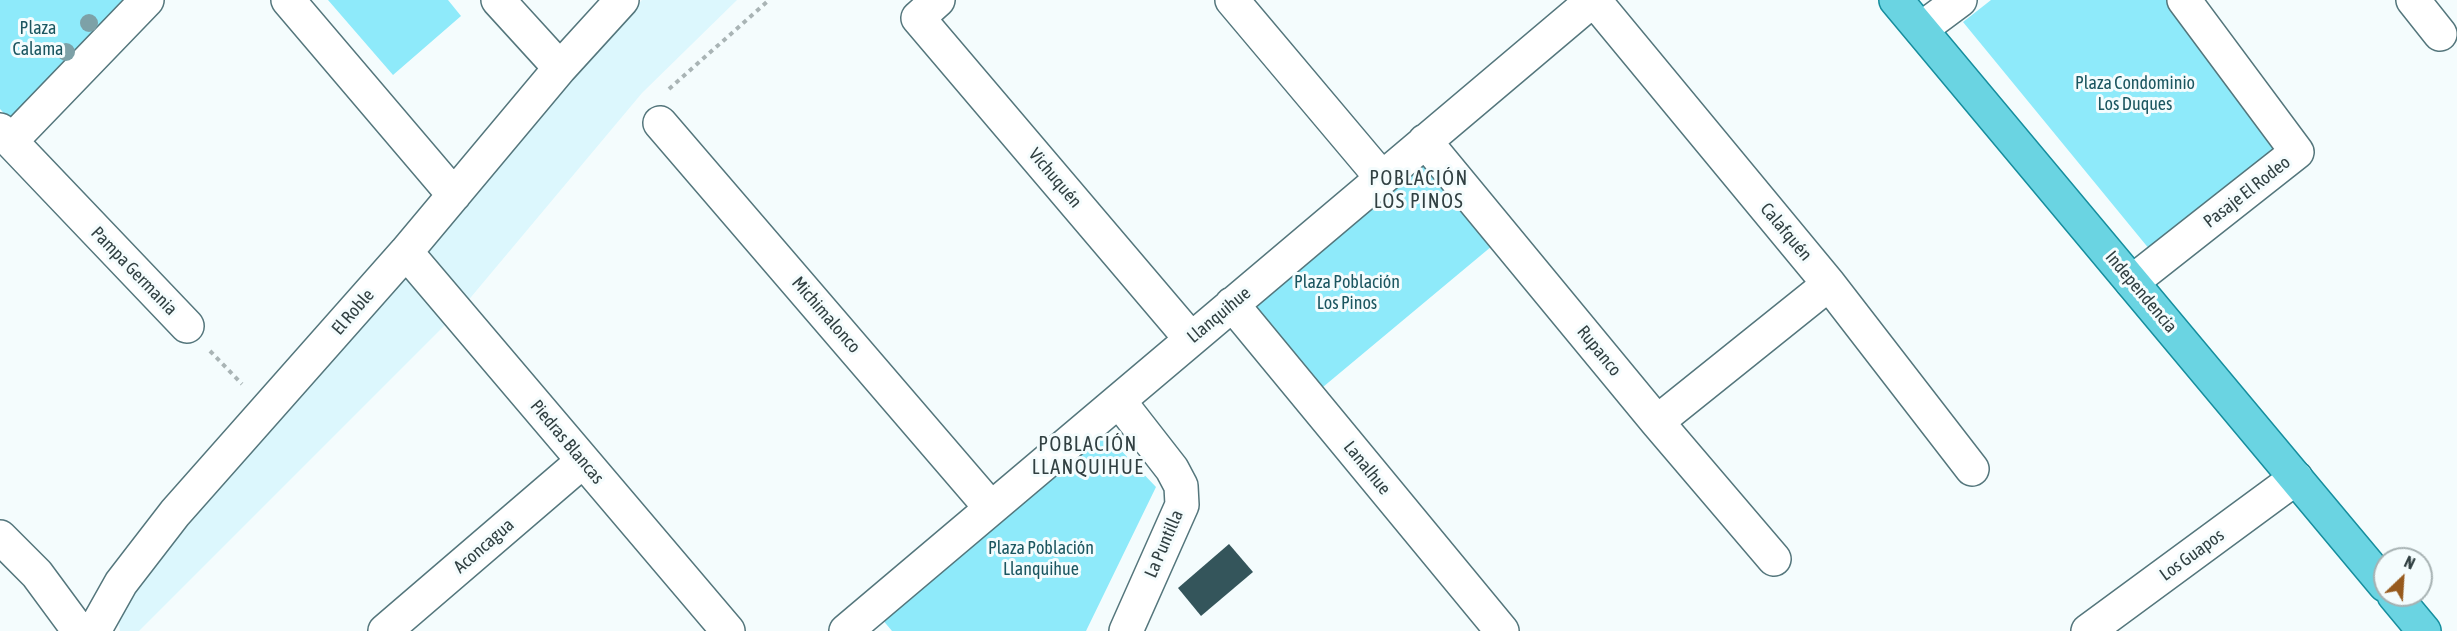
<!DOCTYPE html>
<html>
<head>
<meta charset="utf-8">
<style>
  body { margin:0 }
  #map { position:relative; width:2457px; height:631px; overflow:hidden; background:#f4fcfd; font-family:"Asap Condensed",sans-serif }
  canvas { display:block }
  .north { position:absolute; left:2373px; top:547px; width:60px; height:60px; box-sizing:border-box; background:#f4fcfd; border:2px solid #a6b1b2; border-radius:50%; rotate:25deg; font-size:16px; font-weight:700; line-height:24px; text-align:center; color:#314042 }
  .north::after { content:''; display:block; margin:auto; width:21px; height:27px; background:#975a1d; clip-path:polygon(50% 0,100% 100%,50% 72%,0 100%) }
</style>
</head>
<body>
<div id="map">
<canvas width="2457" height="631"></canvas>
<div class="north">N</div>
</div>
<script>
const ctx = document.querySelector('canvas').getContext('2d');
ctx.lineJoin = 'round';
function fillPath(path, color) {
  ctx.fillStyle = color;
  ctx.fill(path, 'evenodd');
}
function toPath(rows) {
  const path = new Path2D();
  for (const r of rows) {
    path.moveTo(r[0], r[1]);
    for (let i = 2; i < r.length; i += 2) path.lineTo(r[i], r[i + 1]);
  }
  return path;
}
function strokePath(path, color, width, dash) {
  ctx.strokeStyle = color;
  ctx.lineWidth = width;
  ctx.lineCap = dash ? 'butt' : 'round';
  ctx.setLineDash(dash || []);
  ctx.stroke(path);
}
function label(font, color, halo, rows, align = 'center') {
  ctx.font = font + ' "Asap Condensed",sans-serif';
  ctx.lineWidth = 6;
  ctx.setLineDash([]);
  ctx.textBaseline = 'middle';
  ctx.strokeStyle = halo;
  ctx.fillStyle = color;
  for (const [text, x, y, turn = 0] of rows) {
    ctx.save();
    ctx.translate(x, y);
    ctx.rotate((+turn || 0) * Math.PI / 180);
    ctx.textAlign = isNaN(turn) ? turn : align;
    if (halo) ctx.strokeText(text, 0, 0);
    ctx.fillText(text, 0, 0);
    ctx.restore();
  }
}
fillPath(toPath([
  [642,0,737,0,642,93,461,309,139,631,120,631,118,620,152,568,575,68]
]), '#dcf7fd');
fillPath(toPath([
  [0,0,129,0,12,122,0,109],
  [328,0,448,0,461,16,393,75],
  [1991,0,2173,0,2285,144,2150,250,1963,22],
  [1418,158,1492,246,1323,387,1249,299],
  [1094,422,1156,487,1086,631,892,631,871,606]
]), '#8eeafa');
fillPath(toPath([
  [1229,544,1253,572,1201,616,1178,588]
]), '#34555b');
const minor = toPath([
  [288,0,454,195],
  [498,0,560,68],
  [938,0,918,18,1191,339],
  [1232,0,1382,178],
  [1594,0,1829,284,1972,469],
  [2413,0,2440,34],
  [1921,29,1960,0],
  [660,123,991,508],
  [0,130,187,326],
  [11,141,147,0],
  [1425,141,1657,422,1774,559],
  [406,252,728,631],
  [2132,282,2297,152,2184,0],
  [1232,304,1502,631],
  [1119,401,1172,469,1181,486,1182,505,1126,631],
  [1657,422,1829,284],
  [0,537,37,574,79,631],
  [94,631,121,583,175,513,406,252,560,68,622,0],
  [385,631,583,461],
  [846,631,1593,0],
  [2088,631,2296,478]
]);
const major = toPath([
  [1896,0,2385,585],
  [2394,595,2424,631]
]);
strokePath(minor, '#54767c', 36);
strokePath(major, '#168e9e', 36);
strokePath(toPath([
  [669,89,769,0],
  [210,351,242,384]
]), '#a9b4b5', 4, [4.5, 4.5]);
strokePath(minor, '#fff', 33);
strokePath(major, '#6ad4e2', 33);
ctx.fillStyle = '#7da1a7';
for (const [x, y] of [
  [89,23],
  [66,52]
]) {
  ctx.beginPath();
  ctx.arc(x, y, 9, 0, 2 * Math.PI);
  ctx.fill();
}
label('18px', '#1b5660', '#f4fcfd', [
  ["Plaza",38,28],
  ["Calama",38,49],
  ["Plaza Condominio",2135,83],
  ["Los Duques",2135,104],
  ["Plaza Población",1347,282],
  ["Los Pinos",1347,303],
  ["Plaza Población",1041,548],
  ["Llanquihue",1041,569]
]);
label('18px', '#314042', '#f4fcfd', [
  ["Vichuquén",1055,178,50],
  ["Pasaje El Rodeo",2247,192,-38],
  ["Calafquén",1786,232,50],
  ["Pampa Germania",134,271,46],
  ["Independencia",2141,292,50],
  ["El Roble",353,312,-49],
  ["Michimalonco",826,315,49],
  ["Llanquihue",1219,315,-40],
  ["Rupanco",1599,351,51],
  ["Piedras Blancas",567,442,50],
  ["Lanalhue",1367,468,51],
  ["La Puntilla",1164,544,-67],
  ["Aconcagua",484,546,-41],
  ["Los Guapos",2192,555,-36]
]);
ctx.letterSpacing = '1.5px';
label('20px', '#314042', '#f4fcfd', [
  ["POBLACIÓN",1419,179],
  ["LOS PINOS",1419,202],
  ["POBLACIÓN",1088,445],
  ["LLANQUIHUE",1088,468]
]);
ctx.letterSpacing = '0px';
</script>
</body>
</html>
